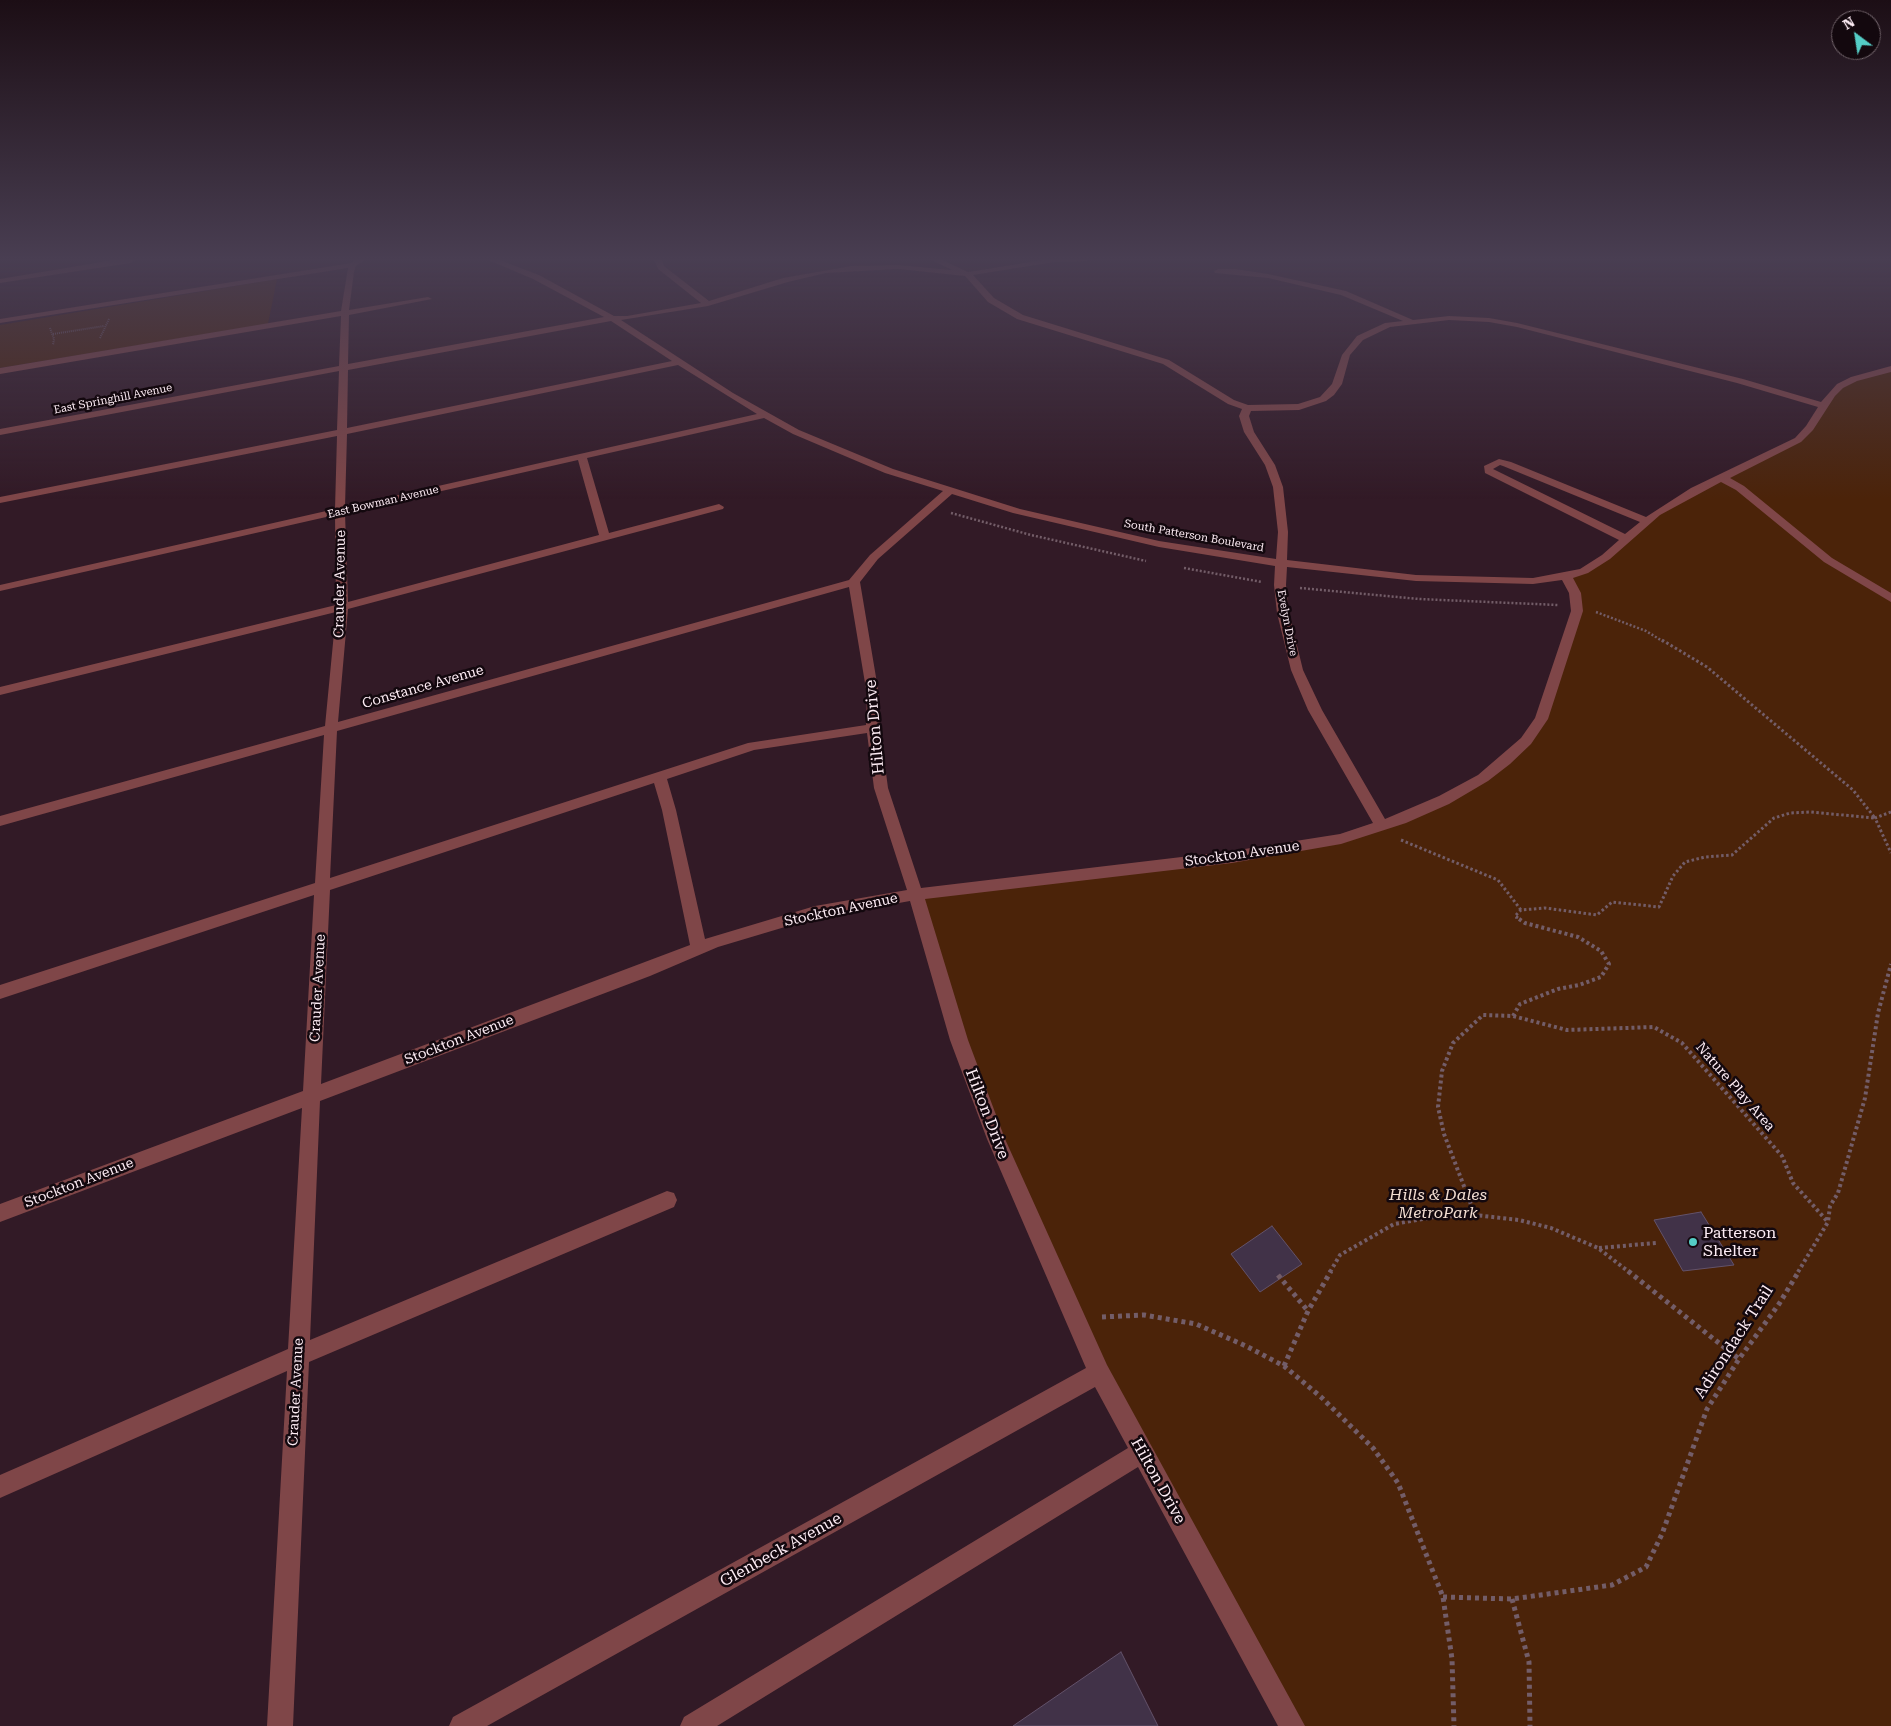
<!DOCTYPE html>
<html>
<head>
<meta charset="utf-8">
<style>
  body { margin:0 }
  #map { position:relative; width:1891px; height:1726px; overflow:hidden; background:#321a26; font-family:"Roboto Serif",serif }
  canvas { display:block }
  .north { position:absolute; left:1831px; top:10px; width:50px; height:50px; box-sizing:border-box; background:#13080e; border:1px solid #71636a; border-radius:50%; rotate:329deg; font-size:14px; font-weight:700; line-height:20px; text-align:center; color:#fdecf4 }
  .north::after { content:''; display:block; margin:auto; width:18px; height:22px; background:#54cdc6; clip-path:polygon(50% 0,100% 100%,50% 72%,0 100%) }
</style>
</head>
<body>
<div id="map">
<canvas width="1891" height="1726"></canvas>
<div class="north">N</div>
</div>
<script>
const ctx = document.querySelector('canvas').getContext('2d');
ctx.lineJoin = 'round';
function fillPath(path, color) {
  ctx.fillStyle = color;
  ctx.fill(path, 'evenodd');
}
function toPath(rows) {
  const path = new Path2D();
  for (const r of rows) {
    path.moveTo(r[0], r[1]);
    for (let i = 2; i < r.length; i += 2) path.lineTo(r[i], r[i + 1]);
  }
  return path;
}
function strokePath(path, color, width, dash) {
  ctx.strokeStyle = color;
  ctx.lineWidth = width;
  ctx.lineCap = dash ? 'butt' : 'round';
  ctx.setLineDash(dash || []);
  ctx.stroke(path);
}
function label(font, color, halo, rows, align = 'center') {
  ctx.font = font + ' "Roboto Serif",serif';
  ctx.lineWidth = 5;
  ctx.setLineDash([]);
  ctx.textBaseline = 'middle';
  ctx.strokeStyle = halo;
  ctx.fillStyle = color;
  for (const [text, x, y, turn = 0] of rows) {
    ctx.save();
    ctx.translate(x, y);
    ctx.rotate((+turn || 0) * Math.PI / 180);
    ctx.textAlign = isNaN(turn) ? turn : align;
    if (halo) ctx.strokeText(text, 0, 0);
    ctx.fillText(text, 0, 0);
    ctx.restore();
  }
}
fillPath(toPath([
  [277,279,268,324,0,368,0,325],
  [1891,369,1891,1726,1292,1726,1099,1373,996,1139,916,895,1341,839,1483,778,1541,719,1577,611,1566,576,1584,571,1656,513,1798,440,1840,386]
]), '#4b2309');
const building = toPath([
  [1701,1212,1734,1265,1683,1271,1654,1220,1701,1212],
  [1272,1226,1302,1264,1260,1292,1231,1254,1272,1226],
  [1121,1652,1158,1726,1013,1726,1121,1652]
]);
fillPath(building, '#413248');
strokePath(building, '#63526a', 1);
strokePath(toPath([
  [50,328,54,339,53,345],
  [53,334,104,326],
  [100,338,109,319]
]), '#735d68', 2, [1, 1]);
strokePath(toPath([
  [951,513,1031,535,1146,561],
  [1184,568,1262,582],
  [1300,588,1419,599,1558,605],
  [1596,612,1646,631,1664,642]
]), '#735d68', 2.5, [2, 2]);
strokePath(toPath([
  [1662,640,1707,667,1853,790,1875,818],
  [1891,812,1875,818,1891,853],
  [1401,840,1498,880,1521,910],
  [1518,918,1515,916,1521,910,1545,908,1597,915,1612,902,1659,907,1673,876,1685,862,1705,857,1732,855,1774,818,1790,813,1811,812,1874,818]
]), '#735d68', 3, [2.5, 2.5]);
strokePath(toPath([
  [1513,1016,1520,1004,1558,989,1579,985,1601,977,1609,964,1601,951,1578,937,1525,923,1516,917],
  [1475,1215,1444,1134,1438,1107,1442,1071,1453,1043,1483,1015,1513,1016,1567,1030,1654,1027,1682,1043,1782,1156,1793,1183,1828,1222],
  [1599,1248,1656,1243],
  [1330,1272,1340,1255,1394,1224,1435,1217,1475,1215,1519,1220,1551,1228,1598,1248,1629,1272],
  [1798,1272,1828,1222,1830,1206,1838,1193,1865,1098,1878,1013,1891,964]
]), '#735d68', 4, [3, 3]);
strokePath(toPath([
  [1628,1271,1739,1359],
  [1278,1275,1308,1311],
  [1102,1317,1144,1315,1196,1324,1246,1346,1284,1366,1321,1397,1373,1448,1398,1483,1443,1597,1452,1659,1454,1726],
  [1284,1366,1308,1311,1331,1271],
  [1443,1597,1512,1599,1612,1585,1646,1567,1662,1534,1707,1409,1739,1359,1779,1304,1799,1271],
  [1512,1599,1529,1662,1530,1726]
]), '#735d68', 5, [4, 4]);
fillPath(toPath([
  [131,257,139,257,131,263,0,283,0,279,131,257],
  [360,257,369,257,356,266,354,272,349,310,428,297,432,299,349,315,348,364,604,317,533,279,481,257,492,257,539,275,614,316,627,316,701,303,658,269,653,257,661,257,664,266,709,301,783,278,851,266,898,265,952,270,925,257,936,257,968,272,1055,258,1088,257,1090,259,1086,261,1055,262,973,275,994,298,1023,315,1169,360,1234,400,1248,405,1298,404,1320,397,1332,384,1342,355,1357,336,1385,323,1403,321,1341,295,1268,278,1215,273,1214,271,1218,269,1236,269,1268,274,1346,291,1413,320,1449,316,1489,318,1517,323,1743,379,1821,402,1837,384,1851,377,1891,366,1891,372,1857,381,1843,388,1835,396,1813,430,1801,442,1730,478,1744,486,1832,558,1891,593,1891,602,1824,562,1736,490,1721,482,1660,515,1610,559,1588,573,1573,578,1581,593,1583,611,1548,719,1531,744,1510,764,1488,781,1449,804,1406,823,1341,844,1232,863,925,899,968,1040,1005,1139,1107,1365,1305,1726,1278,1726,1138,1467,717,1726,680,1726,684,1717,1128,1448,1095,1387,487,1726,449,1726,453,1717,1086,1368,987,1139,950,1040,910,901,815,918,718,947,650,976,320,1101,310,1340,667,1191,674,1193,677,1200,674,1207,309,1362,293,1726,267,1726,287,1371,0,1498,0,1475,288,1349,302,1108,0,1222,0,1204,303,1091,314,895,0,999,0,985,315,883,324,735,0,826,0,816,325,726,336,612,0,695,0,687,336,605,335,515,0,591,0,585,335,509,337,436,0,503,0,497,337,430,339,371,0,435,0,429,339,366,341,316,0,374,0,368,341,311,348,268,0,323,0,319,351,263,360,257],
  [898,269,965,276,988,302,1017,319,1163,364,1228,404,1242,409,1239,416,1244,432,1265,465,1273,487,1278,532,1276,559,1159,541,1020,509,893,469,799,430,733,393,621,320,708,306,788,282,826,273,898,269],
  [1449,320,1489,322,1517,327,1737,383,1818,407,1806,426,1795,438,1691,488,1646,517,1511,462,1499,459,1484,466,1485,473,1619,540,1602,555,1580,569,1533,578,1416,575,1287,560,1288,532,1283,487,1275,465,1254,432,1249,416,1251,411,1299,410,1326,401,1334,395,1342,384,1350,355,1363,340,1390,327,1449,320],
  [611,321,672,361,347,428,348,370,611,321],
  [678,365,757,414,345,507,347,434,678,365],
  [764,418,793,434,885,473,943,491,870,555,849,580,338,722,348,609,723,509,724,507,719,504,609,533,587,458,764,418],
  [578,460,599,535,348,602,345,513,578,460],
  [1500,465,1503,466,1640,522,1625,534,1493,469,1500,465],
  [952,494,1013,513,1159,547,1275,566,1274,585,1277,613,1291,670,1308,710,1373,823,1340,834,1232,851,921,888,888,788,880,728,879,695,860,582,878,559,952,494],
  [1287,567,1416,581,1533,584,1562,580,1569,593,1571,611,1535,718,1521,738,1478,775,1439,796,1385,819,1322,710,1303,670,1289,613,1286,585,1287,567],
  [849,587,867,695,866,725,748,743,330,878,337,731,849,587],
  [867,733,874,788,907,890,815,906,705,939,676,810,667,779,754,750,867,733],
  [654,783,662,810,690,945,321,1084,330,890,654,783]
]), '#7f4648');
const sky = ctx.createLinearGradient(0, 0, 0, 499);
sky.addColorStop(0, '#1c0e15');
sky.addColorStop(0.52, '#493e52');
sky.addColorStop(1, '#493e5200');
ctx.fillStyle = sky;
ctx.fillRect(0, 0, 1891, 499);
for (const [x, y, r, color] of [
  [1693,1242,5,"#54cdc6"]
]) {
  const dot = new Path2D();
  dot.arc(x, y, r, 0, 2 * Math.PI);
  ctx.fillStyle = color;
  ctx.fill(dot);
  strokePath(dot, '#13080e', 2);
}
label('11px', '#fdecf4', '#13080e', [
  ["East Springhill Avenue",113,399,-11],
  ["East Bowman Avenue",383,502,-13],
  ["South Patterson Boulevard",1194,536,10],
  ["Evelyn Drive",1287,623,79]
]);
label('14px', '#fdecf4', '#13080e', [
  ["Crauder Avenue",340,584,-89],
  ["Constance Avenue",423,687,-16],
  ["Stockton Avenue",1242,854,-8],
  ["Stockton Avenue",841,910,-12],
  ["Crauder Avenue",318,988,-87],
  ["Stockton Avenue",459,1040,-21],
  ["Nature Play Area",1735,1087,49],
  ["Stockton Avenue",79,1183,-21],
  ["Crauder Avenue",296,1392,-87]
]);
label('16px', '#fdecf4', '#13080e', [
  ["Hilton Drive",875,727,-95],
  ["Hilton Drive",987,1114,69],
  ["Adirondack Trail",1734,1342,-57],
  ["Hilton Drive",1158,1481,61],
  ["Glenbeck Avenue",781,1550,-29]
]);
label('italic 16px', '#f2ddd1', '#13080e', [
  ["Hills & Dales",1438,1195],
  ["MetroPark",1438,1213]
]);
label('16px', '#fdecf4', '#13080e', [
  ["Patterson",1703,1233],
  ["Shelter",1703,1251]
], 'left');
</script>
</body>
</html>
